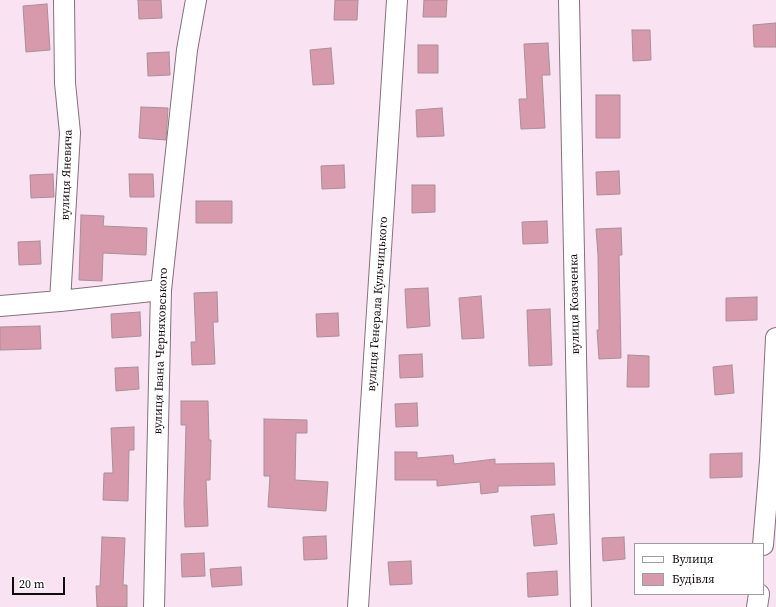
<!DOCTYPE html>
<html>
<head>
<meta charset="utf-8">
<style>
  body { margin:0 }
  #map { position:relative; width:776px; height:607px; overflow:hidden; background:#f9e2f1; font-family:"Source Serif 4",serif }
  canvas { display:block }
  .legend { position:absolute; left:634px; top:543px; width:130px; height:52px; box-sizing:border-box; background:#fff; border:1px solid #9f9d9f; margin:0; padding:5px 7px; list-style:none; font-size:12px; color:#10090e }
  .legend li { display:flex; align-items:center; gap:8px; height:20px }
  .legend b { width:20px; border:1px solid #9f9d9f }
  .scale { position:absolute; left:12px; top:577px; width:53px; height:18px; box-sizing:border-box; border:2px solid #10090e; border-top:0; padding-left:5px; font-size:12px; line-height:14px; white-space:nowrap; color:#10090e; -webkit-text-stroke:3px #fff; paint-order:stroke }
</style>
</head>
<body>
<div id="map">
<canvas width="776" height="607"></canvas>
<ul class="legend">
<li><b style="height:5px;background:#fff"></b>Вулиця</li>
<li><b style="height:11px;background:#d799ac"></b>Будівля</li>
</ul>
<div class="scale">20 m</div>
</div>
<script>
const ctx = document.querySelector('canvas').getContext('2d');
ctx.lineJoin = 'round';
function fillPath(path, color) {
  ctx.fillStyle = color;
  ctx.fill(path, 'evenodd');
}
function toPath(rows) {
  const path = new Path2D();
  for (const r of rows) {
    path.moveTo(r[0], r[1]);
    for (let i = 2; i < r.length; i += 2) path.lineTo(r[i], r[i + 1]);
  }
  return path;
}
function strokePath(path, color, width, dash) {
  ctx.strokeStyle = color;
  ctx.lineWidth = width;
  ctx.lineCap = dash ? 'butt' : 'round';
  ctx.setLineDash(dash || []);
  ctx.stroke(path);
}
function label(font, color, halo, rows, align = 'center') {
  ctx.font = font + ' "Source Serif 4",serif';
  ctx.lineWidth = 3;
  ctx.setLineDash([]);
  ctx.textBaseline = 'middle';
  ctx.strokeStyle = halo;
  ctx.fillStyle = color;
  for (const [text, x, y, turn = 0] of rows) {
    ctx.save();
    ctx.translate(x, y);
    ctx.rotate((+turn || 0) * Math.PI / 180);
    ctx.textAlign = isNaN(turn) ? turn : align;
    if (halo) ctx.strokeText(text, 0, 0);
    ctx.fillText(text, 0, 0);
    ctx.restore();
  }
}
const building = toPath([
  [138,0,161,0,162,18,139,19,138,0],
  [335,0,358,0,357,20,334,20,335,0],
  [424,0,447,0,446,17,423,17,424,0],
  [47,4,50,50,26,52,23,6,47,4],
  [776,23,776,47,754,47,753,25,776,23],
  [632,30,650,30,651,60,633,61,632,30],
  [548,43,550,75,542,75,545,128,521,129,519,99,527,99,524,44,548,43],
  [418,45,438,45,438,73,418,73,418,45],
  [331,48,334,84,313,85,310,50,331,48],
  [169,52,170,75,148,76,147,53,169,52],
  [596,95,620,95,620,138,596,138,596,95],
  [141,107,168,108,166,140,139,138,141,107],
  [442,108,444,136,417,137,416,110,442,108],
  [344,165,345,188,322,189,321,166,344,165],
  [619,171,620,194,597,195,596,172,619,171],
  [53,174,54,197,31,198,30,175,53,174],
  [129,174,153,174,154,197,130,197,129,174],
  [412,185,435,185,435,212,412,213,412,185],
  [196,201,232,201,232,223,196,223,196,201],
  [81,215,104,216,103,226,147,228,146,255,103,253,102,281,79,280,81,215],
  [547,221,548,243,523,244,522,222,547,221],
  [621,228,622,255,619,255,621,358,599,359,597,330,599,330,598,255,596,229,621,228],
  [40,241,41,264,19,265,18,242,40,241],
  [428,288,430,326,407,328,405,289,428,288],
  [217,292,218,322,213,322,215,364,192,365,191,342,196,342,194,293,217,292],
  [481,296,484,338,462,339,459,298,481,296],
  [757,297,757,320,726,321,726,298,757,297],
  [550,309,552,365,529,366,527,310,550,309],
  [140,312,141,336,112,338,111,314,140,312],
  [338,313,339,336,317,337,316,314,338,313],
  [40,326,41,349,0,350,0,327,40,326],
  [422,354,423,377,400,378,399,355,422,354],
  [628,355,649,356,649,387,627,387,628,355],
  [732,365,734,393,715,395,713,367,732,365],
  [138,367,139,389,116,391,115,368,138,367],
  [181,401,208,401,209,440,211,440,210,480,206,480,208,526,185,527,184,504,186,425,181,425,181,401],
  [417,403,418,426,396,427,395,404,417,403],
  [264,419,307,420,307,433,296,433,295,480,328,482,326,511,268,507,270,476,264,476,264,419],
  [134,427,134,450,129,450,128,501,103,500,104,473,113,473,111,428,134,427],
  [395,452,417,452,417,458,453,455,454,464,495,459,495,464,554,463,555,485,498,486,498,492,481,494,480,482,437,486,437,480,395,480,395,452],
  [742,453,742,477,710,478,710,454,742,453],
  [554,514,557,544,534,546,531,516,554,514],
  [326,536,327,559,304,560,303,537,326,536],
  [102,537,125,538,123,585,127,585,127,607,97,607,96,586,100,586,102,537],
  [624,537,625,559,603,561,602,538,624,537],
  [204,553,205,576,182,577,181,554,204,553],
  [411,561,412,584,390,585,388,562,411,561],
  [241,567,242,585,212,587,210,569,241,567],
  [557,571,558,595,528,597,527,573,557,571]
]);
fillPath(building, '#d799ac');
strokePath(building, '#a88f96', 1);
const minor = toPath([
  [569,0,581,607],
  [60,301,70,133,65,83,64,0],
  [0,306,60,301,161,290],
  [763,545,770,461,776,338],
  [154,607,161,290,187,50,196,0],
  [358,607,397,0],
  [757,607,759,594]
]);
strokePath(minor, '#85717e', 22);
strokePath(minor, '#fff', 20);
label('12px', '#10090e', '#fff', [
  ["вулиця Яневича",67,175,-88],
  ["вулиця Генерала Кульчицького",378,304,-86],
  ["вулиця Козаченка",575,304,-91],
  ["вулиця Івана Черняховського",161,351,-88]
]);
</script>
</body>
</html>
